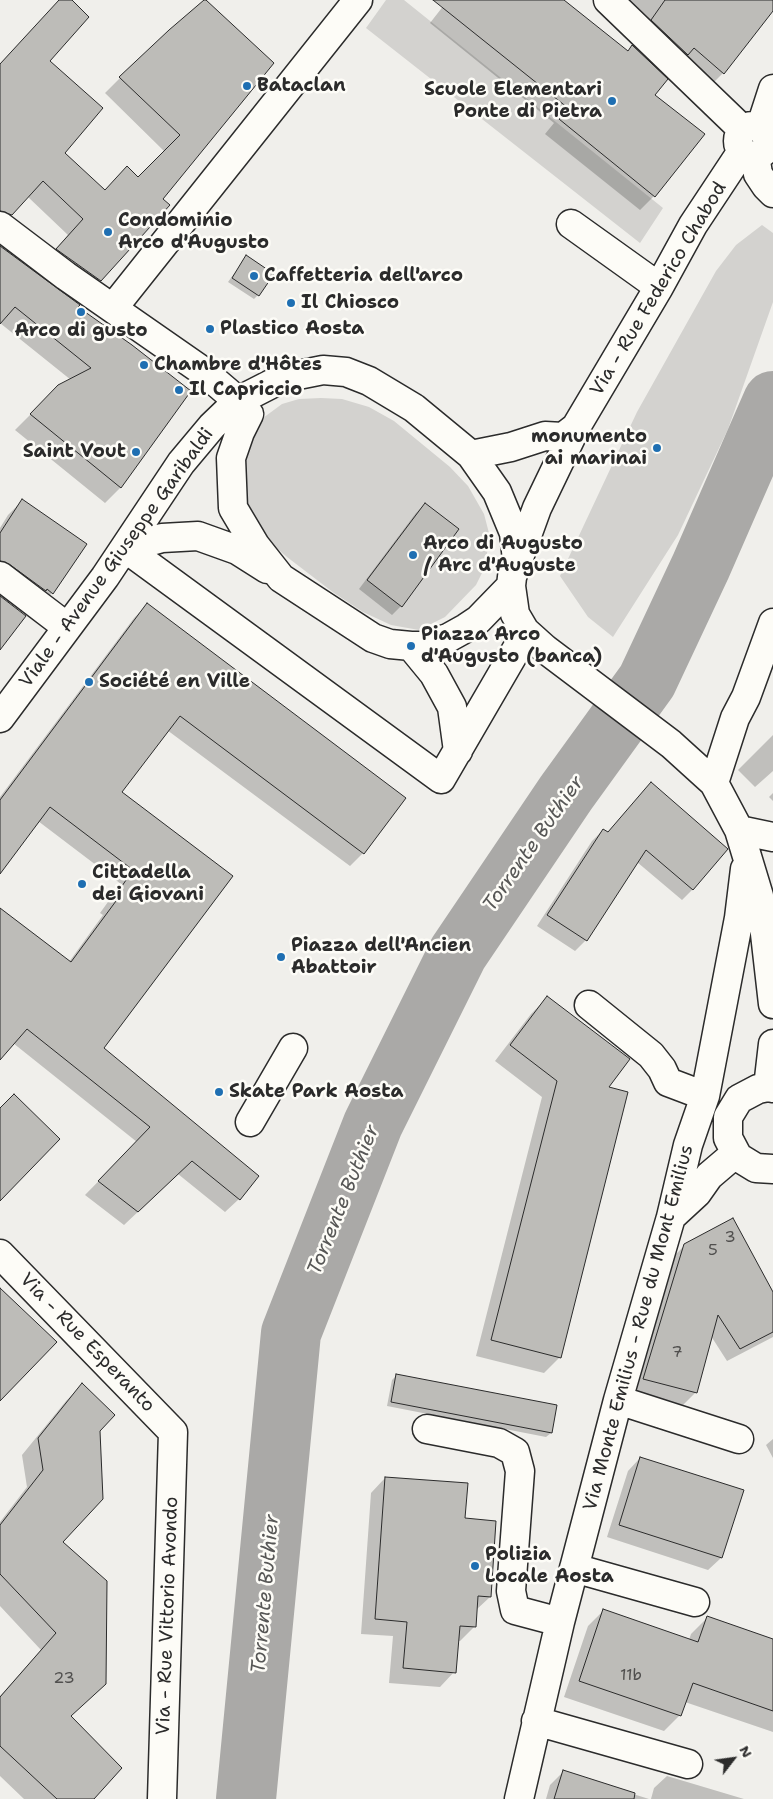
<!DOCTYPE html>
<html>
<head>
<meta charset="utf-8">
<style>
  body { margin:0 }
  #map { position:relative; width:773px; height:1799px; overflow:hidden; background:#f0efeb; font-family:"Shantell Sans",sans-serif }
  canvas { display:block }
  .north { position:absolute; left:708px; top:1734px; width:50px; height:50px; -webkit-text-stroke:4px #fdfcf7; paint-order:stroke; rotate:60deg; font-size:14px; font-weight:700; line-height:20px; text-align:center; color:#2b2b2b }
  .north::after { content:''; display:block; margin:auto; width:18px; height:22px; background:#2b2b2b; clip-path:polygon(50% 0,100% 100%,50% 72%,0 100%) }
</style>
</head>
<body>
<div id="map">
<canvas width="773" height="1799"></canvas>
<div class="north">N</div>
</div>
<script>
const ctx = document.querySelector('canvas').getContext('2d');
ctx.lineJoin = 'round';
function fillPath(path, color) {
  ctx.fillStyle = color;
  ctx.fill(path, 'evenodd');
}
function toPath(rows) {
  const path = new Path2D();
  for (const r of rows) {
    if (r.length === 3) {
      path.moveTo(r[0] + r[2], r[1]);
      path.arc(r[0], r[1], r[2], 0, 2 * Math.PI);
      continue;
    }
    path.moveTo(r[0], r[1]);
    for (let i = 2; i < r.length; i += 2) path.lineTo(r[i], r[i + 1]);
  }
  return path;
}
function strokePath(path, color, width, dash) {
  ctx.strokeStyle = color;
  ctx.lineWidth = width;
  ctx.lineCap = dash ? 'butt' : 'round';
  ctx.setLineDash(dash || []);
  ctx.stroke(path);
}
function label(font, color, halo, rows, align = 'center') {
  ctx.font = font + ' "Shantell Sans",sans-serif';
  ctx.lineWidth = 5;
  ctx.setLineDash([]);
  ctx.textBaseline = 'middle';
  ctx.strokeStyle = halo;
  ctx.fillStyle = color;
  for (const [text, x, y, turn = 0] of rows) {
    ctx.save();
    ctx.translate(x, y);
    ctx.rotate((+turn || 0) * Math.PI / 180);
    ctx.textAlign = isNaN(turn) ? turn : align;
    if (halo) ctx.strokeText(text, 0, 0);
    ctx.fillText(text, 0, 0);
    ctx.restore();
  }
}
fillPath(toPath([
  [386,0,404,0,663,208,640,243,366,28],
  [762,225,773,233,773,302,728,429,678,535,613,637,588,617,560,576,637,412,716,271,736,245],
  [321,398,342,399,369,407,394,421,450,467,468,486,484,514,490,537,484,569,476,585,445,617,419,630,391,625,363,612,334,593,287,557,268,541,254,522,245,501,241,476,250,436,263,418,282,404,299,399]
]), '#d3d2cf');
fillPath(toPath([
  [60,0,70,0,48,61,63,153,104,191,138,178,165,152,105,93,120,78,273,63,161,199,168,205,84,296,41,265,68,235,27,196,0,225,0,64],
  [448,0,562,0,654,196,640,210,545,134,554,123,430,23],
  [626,0,771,0,773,9,723,73,709,87,637,35,649,19],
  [0,247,76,307,189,392,120,488,105,503,15,430,59,386,71,380,0,323],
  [246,257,258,295,254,299,228,282],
  [22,501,52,593,38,607,0,581,0,528,8,515],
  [425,504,401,606,392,615,359,589,416,513],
  [147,605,363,853,350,866,167,730,121,792,231,876,103,1048,239,1199,225,1212,178,1174,124,1225,85,1195,137,1142,13,1043,0,1057,0,910,69,962,103,915,100,913,121,884,38,821,0,872,0,797,134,618],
  [773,735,773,771,755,787,738,770],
  [651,783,693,889,682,900,637,862,586,940,575,951,537,926,592,841,603,830,607,833],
  [773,793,773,801,769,797],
  [547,998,607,1088,560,1357,544,1373,476,1356,542,1097,495,1061,531,1014],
  [685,1245,773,1294,773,1337,727,1361,711,1336,696,1392,683,1405,632,1392,672,1258],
  [396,1376,551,1433,546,1437,387,1406,392,1380],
  [82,1385,98,1430,61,1542,70,1717,92,1799,24,1799,0,1776,0,1696,41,1650,0,1606,0,1522,27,1487,22,1455,66,1401],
  [773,1439,773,1458,766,1445],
  [640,1458,721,1558,708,1570,607,1537,628,1471],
  [385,1478,464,1519,490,1597,476,1610,475,1626,460,1641,457,1641,454,1672,440,1687,389,1683,393,1636,361,1634,371,1493],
  [603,1611,689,1640,691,1634,707,1618,773,1640,773,1732,685,1702,680,1715,664,1731,564,1697,588,1626],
  [563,1772,649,1799,546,1799,550,1785],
  [667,1776,744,1799,651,1799,654,1788]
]), '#0003');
strokePath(toPath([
  [246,1799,291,1333,373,1124,458,953,566,793,647,681,701,566,773,401]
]), '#aaa9a7', 60);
const building = toPath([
  [59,0,72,0,89,17,50,61,103,108,65,153,105,190,127,166,138,177,180,135,119,77,169,30,204,0,206,0,274,63,163,199,170,205,101,281,56,249,83,219,43,181,12,215,0,211,0,64,59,0],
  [433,0,564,0,628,51,632,45,668,79,655,95,705,134,655,197,559,119,568,108,433,0],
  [665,0,773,0,773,11,724,74,694,48,688,55,651,20,665,0],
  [0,246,80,305,78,307,132,345,191,391,121,488,30,414,58,385,91,368,15,307,0,324,0,246],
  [246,255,274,274,259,296,232,278,246,255],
  [22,499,87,544,53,594,47,589,46,591,9,564,0,561,0,533,22,499],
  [425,503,459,529,402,607,367,580,425,503],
  [0,596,26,616,0,650,0,596],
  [147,603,406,798,364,854,180,716,122,792,233,876,104,1048,259,1176,240,1200,192,1161,138,1212,98,1181,150,1127,27,1029,0,1060,0,908,71,962,116,901,113,899,133,870,50,807,0,874,0,800,147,603],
  [651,782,728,849,693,890,646,850,587,941,547,915,603,829,608,832,651,782],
  [547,996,630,1059,609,1087,628,1092,561,1358,491,1340,557,1081,510,1045,547,996],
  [14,1094,60,1139,0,1201,0,1108,14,1094],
  [733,1218,773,1292,773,1332,740,1349,718,1315,697,1393,643,1379,684,1244,733,1218],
  [0,1288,57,1342,0,1401,0,1288],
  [396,1374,557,1405,552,1433,391,1402,396,1374],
  [82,1383,115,1415,100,1431,103,1499,63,1542,107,1581,106,1684,71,1716,122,1768,94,1799,57,1799,0,1746,0,1697,56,1633,0,1574,0,1525,43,1470,38,1438,82,1383],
  [640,1457,744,1490,722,1558,619,1525,640,1457],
  [385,1477,468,1483,465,1518,496,1521,491,1597,478,1596,476,1627,460,1626,456,1673,403,1668,407,1622,375,1619,385,1477],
  [603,1609,698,1642,707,1616,773,1639,773,1711,693,1683,681,1716,579,1681,603,1609],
  [563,1770,635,1793,634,1799,554,1799,563,1770]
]);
fillPath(building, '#bdbcb8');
strokePath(building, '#2b2b2b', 1);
const minor = toPath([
  [608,0,743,130],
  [753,141,15],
  [760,129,773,89],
  [742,151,693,225,659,287,576,427,537,508,512,577,511,586,515,614,525,631,545,649,671,744,714,783,739,830,759,896,764,925,773,1004],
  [755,155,758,174,766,186,773,193],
  [571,224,659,287],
  [0,226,66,276,204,372,238,401,249,414,240,432,231,458,233,508,255,545,281,578,373,638,390,644,411,646,422,646,448,638,466,628,478,620,511,586],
  [113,308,358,0],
  [471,455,511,447,545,436,563,437,576,427],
  [125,548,441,779,523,638,525,631],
  [125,548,162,538,198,536,237,550,267,569],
  [0,576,67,627],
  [411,646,434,674,452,707,458,751],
  [0,718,105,577,181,463,212,426,238,401,283,378,323,370,346,372,369,381,414,408,471,455,497,492,514,533,517,560],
  [714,783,735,718,746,697,773,623],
  [739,830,773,837],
  [589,1005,651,1055,662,1069,668,1082,705,1096],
  [768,1087,773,1044],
  [773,1088,768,1087,758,1089,739,1099,728,1117,728,1138,738,1157,756,1168,773,1169],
  [250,1122,293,1048],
  [671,1217,697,1193,709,1176,736,1153],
  [0,1254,173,1432,162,1799],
  [618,1400,739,1439],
  [427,1429,499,1443,515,1452,520,1471,511,1591,515,1610,560,1622],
  [574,1568,695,1602],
  [536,1721,688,1764],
  [519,1799,560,1622,618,1400,671,1217,688,1145,705,1096,739,918,745,869]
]);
strokePath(minor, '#2b2b2b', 31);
strokePath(minor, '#fdfcf7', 28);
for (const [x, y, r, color] of [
  [247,86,5,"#1f6fb2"],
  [612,101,5,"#1f6fb2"],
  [108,232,5,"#1f6fb2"],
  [254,276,5,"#1f6fb2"],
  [291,303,5,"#1f6fb2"],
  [81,312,5,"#1f6fb2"],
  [210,329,5,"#1f6fb2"],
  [144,365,5,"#1f6fb2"],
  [179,390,5,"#1f6fb2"],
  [657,448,5,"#1f6fb2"],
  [136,452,5,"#1f6fb2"],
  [413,555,5,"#1f6fb2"],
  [411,646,5,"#1f6fb2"],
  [89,682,5,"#1f6fb2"],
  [82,884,5,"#1f6fb2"],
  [281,957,5,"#1f6fb2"],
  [219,1092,5,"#1f6fb2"],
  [475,1566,5,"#1f6fb2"]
]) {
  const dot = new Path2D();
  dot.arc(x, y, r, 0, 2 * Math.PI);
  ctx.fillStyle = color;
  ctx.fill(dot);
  strokePath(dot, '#fdfcf7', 2);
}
label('16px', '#504f4e', null, [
  ["3",730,1238],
  ["5",713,1251],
  ["7",677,1353],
  ["11b",631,1676],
  ["23",64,1679]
]);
label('bold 19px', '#2b2b2b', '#fdfcf7', [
  ["Bataclan",257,86],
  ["Scuole Elementari",602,90,"right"],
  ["Ponte di Pietra",602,112,"right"],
  ["Condominio",118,221],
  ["Arco d'Augusto",118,243],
  ["Caffetteria dell'arco",264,276],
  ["Il Chiosco",301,303],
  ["Plastico Aosta",220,329],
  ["Arco di gusto",81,331,"center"],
  ["Chambre d'Hôtes",154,365],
  ["Il Capriccio",189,390],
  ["monumento",647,437,"right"],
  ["ai marinai",647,459,"right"],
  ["Saint Vout",126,452,"right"],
  ["Arco di Augusto",423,544],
  ["/ Arc d'Auguste",423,566],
  ["Piazza Arco",421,635],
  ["d'Augusto (banca)",421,657],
  ["Société en Ville",99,682],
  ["Cittadella",92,873],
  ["dei Giovani",92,895],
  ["Piazza dell'Ancien",291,946],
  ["Abattoir",291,968],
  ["Skate Park Aosta",229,1092],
  ["Polizia",485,1555],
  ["Locale Aosta",485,1577]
], 'left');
label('19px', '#2b2b2b', '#fdfcf7', [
  ["Via - Rue Federico Chabod",659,289,-59],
  ["Viale - Avenue Giuseppe Garibaldi",117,558,-54],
  ["Via Monte Emilius - Rue du Mont Emilius",639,1328,-75],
  ["Via - Rue Esperanto",87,1343,46],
  ["Via - Rue Vittorio Avondo",168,1616,-88]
]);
label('italic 20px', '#575756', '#fdfcf7', [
  ["Torrente Buthier",534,844,-55],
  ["Torrente Buthier",344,1200,-68],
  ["Torrente Buthier",266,1594,-85]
]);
</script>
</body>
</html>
